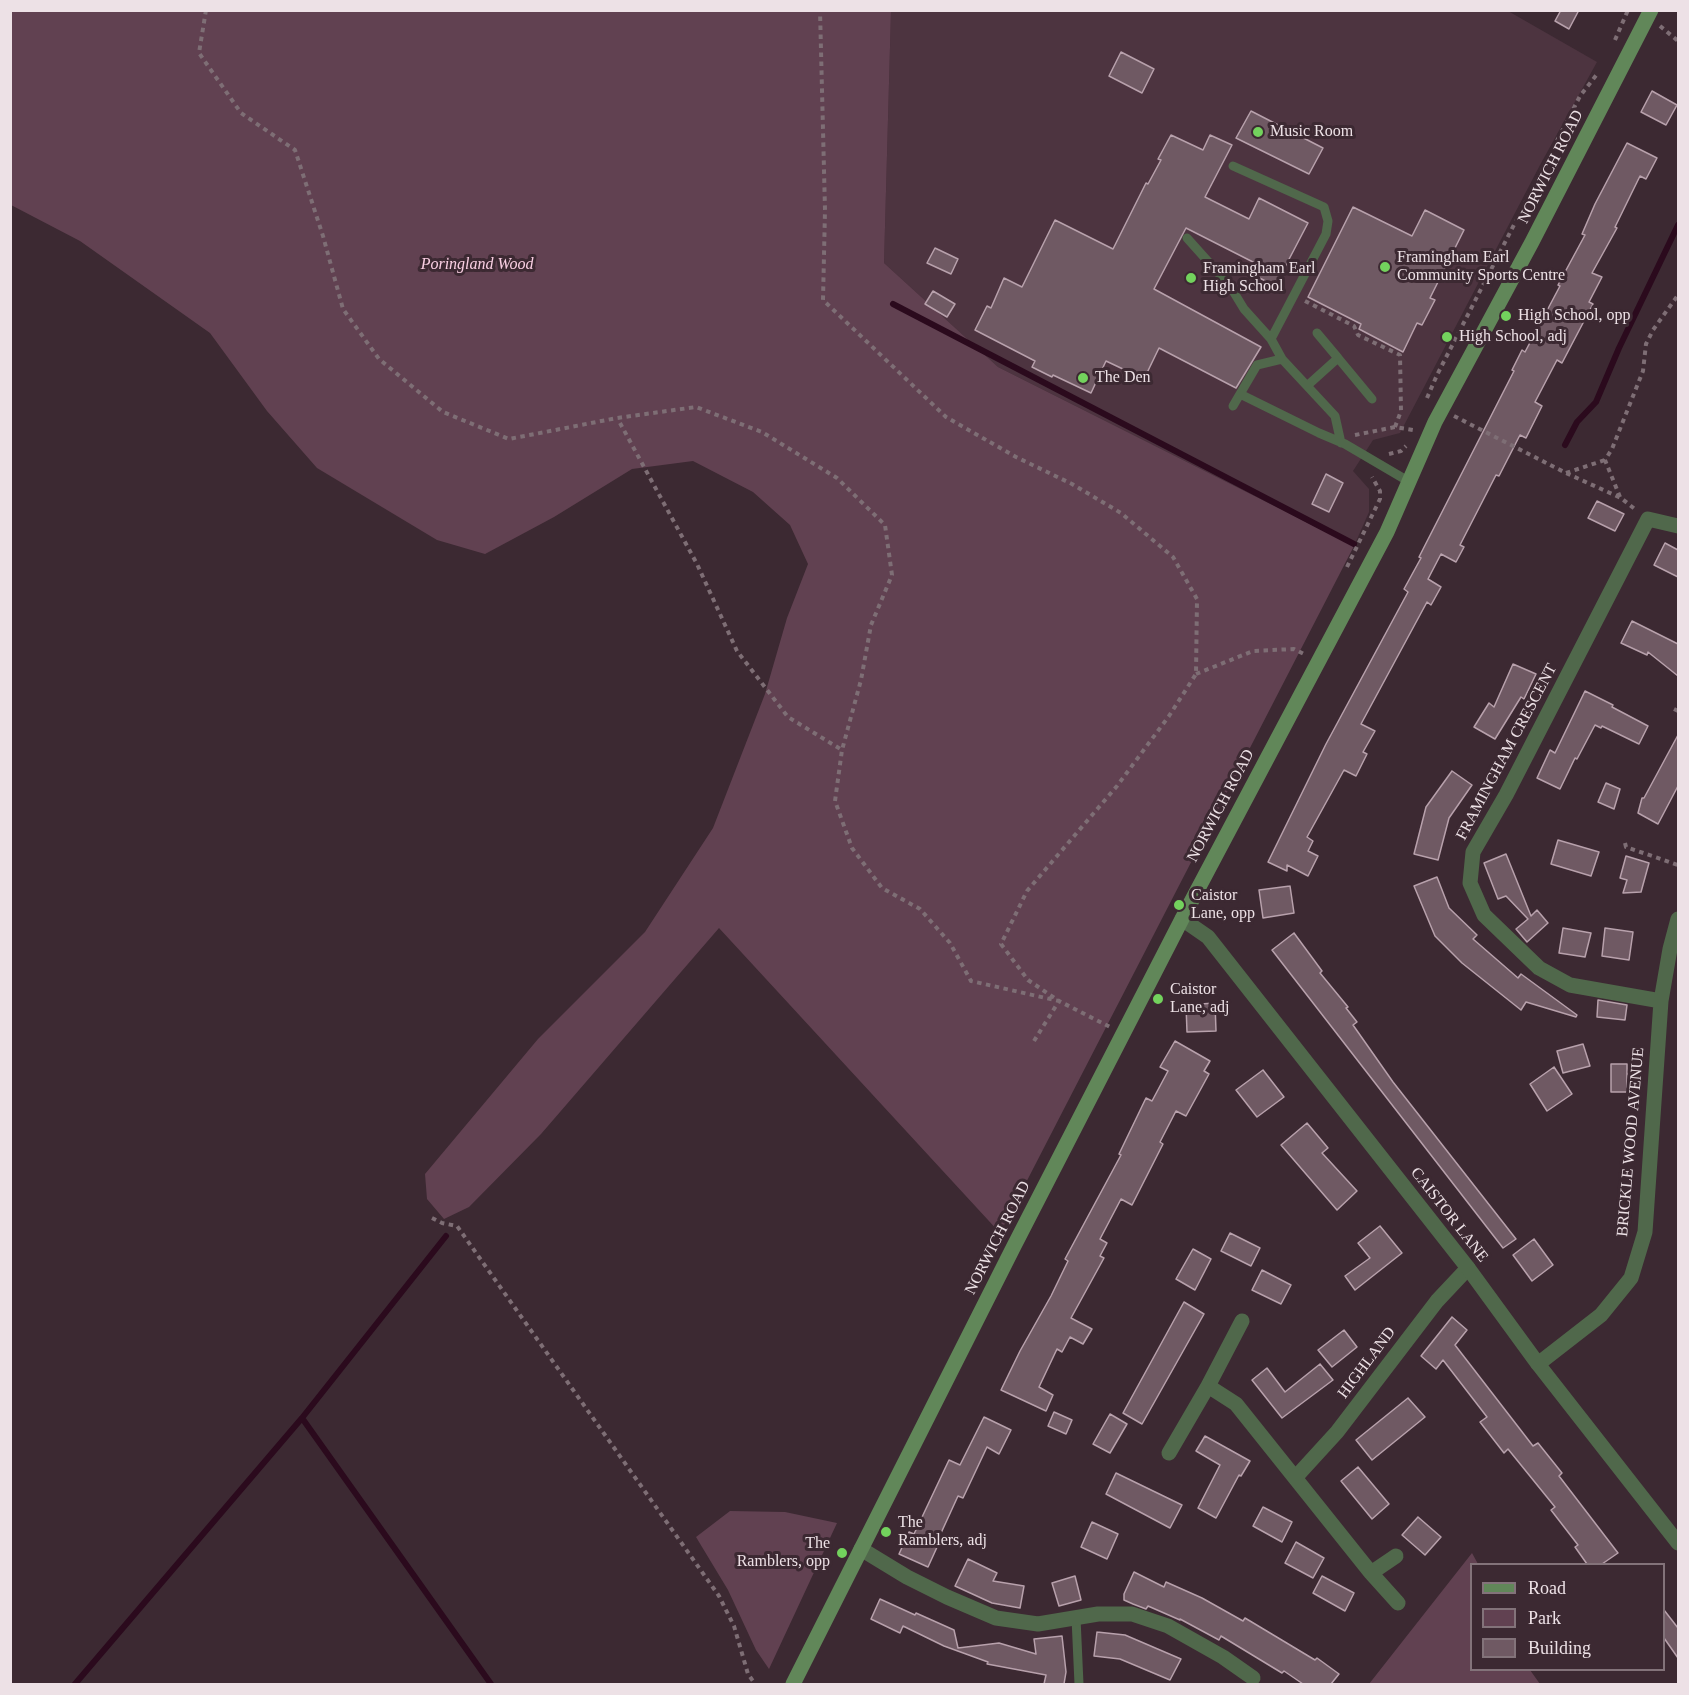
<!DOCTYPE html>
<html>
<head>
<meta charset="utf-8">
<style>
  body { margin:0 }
  #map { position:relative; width:1689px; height:1695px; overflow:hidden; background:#3c2932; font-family:Georgia,serif }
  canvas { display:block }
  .frame { position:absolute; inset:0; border:12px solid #ede1e6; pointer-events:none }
  .legend { position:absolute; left:1470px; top:1563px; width:195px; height:108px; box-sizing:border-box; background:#3c2932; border:2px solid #83737a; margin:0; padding:8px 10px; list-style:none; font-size:18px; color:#ede1e6 }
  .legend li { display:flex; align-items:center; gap:12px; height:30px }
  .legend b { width:30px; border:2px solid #83737a }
</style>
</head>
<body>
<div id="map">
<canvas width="1689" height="1695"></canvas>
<div class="frame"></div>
<ul class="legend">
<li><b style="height:8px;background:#618759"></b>Road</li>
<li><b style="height:16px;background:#614151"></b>Park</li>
<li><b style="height:16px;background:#6f5963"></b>Building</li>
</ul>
</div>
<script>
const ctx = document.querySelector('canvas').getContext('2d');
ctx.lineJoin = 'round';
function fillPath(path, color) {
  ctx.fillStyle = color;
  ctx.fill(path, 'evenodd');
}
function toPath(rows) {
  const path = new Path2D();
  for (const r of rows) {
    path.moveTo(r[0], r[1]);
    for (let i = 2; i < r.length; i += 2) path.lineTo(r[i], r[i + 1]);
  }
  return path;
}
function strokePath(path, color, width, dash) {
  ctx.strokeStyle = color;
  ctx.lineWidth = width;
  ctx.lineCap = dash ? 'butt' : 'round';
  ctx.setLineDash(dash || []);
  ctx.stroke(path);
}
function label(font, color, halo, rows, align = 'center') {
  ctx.font = font + ' Georgia,serif';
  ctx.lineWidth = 6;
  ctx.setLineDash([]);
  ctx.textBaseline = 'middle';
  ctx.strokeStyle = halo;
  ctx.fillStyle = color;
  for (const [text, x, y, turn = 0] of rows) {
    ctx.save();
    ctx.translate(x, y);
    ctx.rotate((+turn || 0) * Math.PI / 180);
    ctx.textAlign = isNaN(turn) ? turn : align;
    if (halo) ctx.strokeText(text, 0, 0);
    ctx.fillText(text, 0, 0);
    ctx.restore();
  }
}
fillPath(toPath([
  [891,11,1508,11,1597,62,1540,165,1400,433,1373,440,1353,471,1369,489,1369,512,1354,546,998,367,884,263]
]), '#4d3440');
fillPath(toPath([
  [10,11,891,11,884,263,998,367,1354,546,1000,1233,719,928,541,1134,469,1207,444,1219,427,1199,425,1174,538,1039,645,932,713,828,765,694,787,618,808,564,790,525,753,492,693,461,632,469,554,517,485,554,437,540,317,468,267,411,210,333,80,241,11,205],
  [730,1511,785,1512,837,1523,769,1669,756,1650,728,1590,696,1537],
  [1472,1553,1478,1564,1472,1564,1472,1670,1530,1670,1540,1684,1369,1684]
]), '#614151');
strokePath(toPath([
  [893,304,1354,544],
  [1565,445,1577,422,1596,402,1619,348,1678,225],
  [302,1418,491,1684],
  [75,1684,302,1418,446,1236]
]), '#2b0a1d', 6);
const building = toPath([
  [1561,10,1579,10,1569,29,1555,21,1561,10],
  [1121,52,1154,69,1142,93,1109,76,1121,52],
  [1652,91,1677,105,1666,125,1641,112,1652,91],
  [1251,111,1323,148,1309,174,1236,138,1251,111],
  [1171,135,1203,150,1210,135,1232,145,1205,197,1249,219,1259,198,1308,223,1275,286,1248,272,1253,262,1186,228,1154,289,1261,347,1236,388,1159,348,1144,379,1106,361,1091,393,1053,375,1052,377,1032,367,1035,361,975,330,987,306,991,308,1004,278,1022,287,1055,220,1113,249,1146,183,1148,184,1161,160,1158,159,1171,135],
  [1627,143,1657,158,1646,179,1640,176,1615,227,1617,228,1592,273,1602,277,1589,302,1593,304,1562,363,1557,360,1535,402,1542,406,1526,438,1520,435,1499,476,1496,475,1460,545,1464,547,1456,562,1441,554,1428,579,1441,587,1431,605,1427,602,1361,724,1375,731,1363,752,1367,754,1356,776,1344,770,1307,837,1313,841,1308,851,1318,856,1308,876,1287,865,1287,871,1268,862,1326,744,1408,592,1404,589,1421,558,1419,557,1514,371,1512,370,1522,350,1525,352,1560,286,1558,285,1585,235,1582,234,1595,204,1627,143],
  [1353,207,1412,236,1425,210,1464,230,1430,298,1435,300,1422,325,1417,323,1403,352,1359,329,1361,324,1308,297,1353,207],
  [935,248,958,259,951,274,927,263,935,248],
  [933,291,955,304,947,317,925,304,933,291],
  [1326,474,1343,483,1329,512,1312,504,1326,474],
  [1597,501,1624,514,1615,531,1588,518,1597,501],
  [1665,543,1678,550,1678,577,1654,565,1665,543],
  [1632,621,1678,644,1678,676,1648,652,1647,655,1621,643,1632,621],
  [1513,664,1536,674,1524,699,1521,697,1495,739,1474,727,1489,703,1494,707,1513,664],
  [1585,691,1613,705,1612,707,1648,726,1639,744,1602,726,1601,728,1595,725,1577,759,1575,758,1560,789,1537,778,1550,750,1555,753,1585,691],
  [1678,735,1678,786,1658,824,1638,813,1642,798,1644,798,1678,735],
  [1452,771,1472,785,1449,818,1438,860,1414,854,1426,807,1452,771],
  [1606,783,1620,789,1614,809,1598,802,1606,783],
  [1558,840,1599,852,1591,876,1551,864,1558,840],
  [1506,854,1531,916,1537,910,1548,923,1527,942,1516,929,1528,919,1506,896,1498,899,1484,863,1506,854],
  [1626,856,1649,863,1641,892,1623,893,1627,880,1620,878,1626,856],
  [1437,877,1449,908,1477,935,1473,939,1518,978,1521,974,1577,1015,1576,1017,1526,1002,1521,1010,1462,963,1435,936,1414,886,1437,877],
  [1290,886,1294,913,1263,918,1259,890,1290,886],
  [1563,928,1591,933,1585,957,1559,953,1563,928],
  [1605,928,1633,932,1629,960,1602,956,1605,928],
  [1294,933,1322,971,1320,973,1348,1007,1346,1008,1357,1022,1353,1025,1393,1082,1516,1239,1503,1248,1272,950,1294,933],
  [1598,1000,1627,1005,1625,1020,1597,1017,1598,1000],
  [1215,1003,1216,1031,1187,1032,1186,1005,1215,1003],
  [1175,1041,1210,1061,1204,1071,1209,1074,1186,1116,1176,1111,1160,1142,1163,1144,1132,1205,1121,1199,1100,1239,1107,1243,1100,1256,1104,1258,1071,1318,1092,1329,1083,1344,1070,1337,1062,1352,1057,1349,1039,1387,1053,1395,1046,1411,1001,1390,1020,1351,1051,1296,1068,1261,1065,1259,1121,1155,1119,1154,1146,1098,1152,1101,1168,1071,1160,1067,1175,1041],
  [1583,1044,1590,1066,1563,1073,1557,1051,1583,1044],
  [1611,1064,1627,1064,1627,1092,1611,1092,1611,1064],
  [1554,1067,1572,1094,1547,1111,1530,1084,1554,1067],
  [1263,1070,1284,1097,1257,1117,1236,1090,1263,1070],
  [1307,1123,1328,1148,1322,1153,1357,1191,1337,1210,1281,1145,1307,1123],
  [1380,1226,1402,1253,1355,1290,1345,1276,1370,1258,1358,1243,1380,1226],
  [1230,1233,1260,1248,1251,1266,1221,1251,1230,1233],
  [1534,1239,1553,1265,1532,1281,1513,1255,1534,1239],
  [1193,1249,1211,1259,1195,1290,1176,1279,1193,1249],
  [1262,1270,1291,1285,1281,1304,1252,1290,1262,1270],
  [1184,1302,1204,1314,1142,1424,1123,1413,1184,1302],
  [1452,1317,1467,1330,1455,1345,1533,1446,1538,1443,1562,1473,1559,1476,1618,1553,1602,1564,1587,1564,1575,1547,1578,1545,1551,1510,1555,1507,1508,1449,1504,1453,1480,1422,1487,1417,1443,1360,1436,1369,1421,1356,1452,1317],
  [1344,1330,1357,1347,1332,1367,1318,1350,1344,1330],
  [1320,1364,1333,1380,1282,1418,1252,1380,1267,1368,1285,1392,1320,1364],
  [1408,1398,1425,1417,1372,1460,1356,1440,1408,1398],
  [1054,1412,1072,1420,1066,1434,1048,1426,1054,1412],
  [1110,1414,1127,1424,1110,1453,1093,1444,1110,1414],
  [984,1417,1011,1430,999,1454,987,1447,963,1498,958,1496,936,1544,938,1545,928,1567,899,1554,909,1532,914,1534,949,1460,960,1465,984,1417],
  [1205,1436,1250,1461,1241,1476,1239,1475,1216,1518,1198,1508,1220,1465,1196,1451,1205,1436],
  [1358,1467,1389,1504,1372,1519,1341,1481,1358,1467],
  [1116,1473,1182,1505,1170,1528,1106,1494,1116,1473],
  [1263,1507,1292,1522,1282,1542,1253,1526,1263,1507],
  [1418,1517,1441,1537,1425,1555,1402,1535,1418,1517],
  [1092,1522,1118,1534,1107,1559,1081,1547,1092,1522],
  [1296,1542,1324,1558,1313,1578,1285,1563,1296,1542],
  [968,1559,997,1573,993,1581,1024,1586,1020,1608,992,1603,955,1586,968,1559],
  [1134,1572,1164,1587,1166,1582,1202,1598,1243,1621,1245,1618,1315,1660,1317,1658,1339,1674,1331,1684,1303,1684,1284,1671,1282,1673,1221,1636,1219,1640,1180,1619,1180,1620,1148,1606,1146,1609,1133,1604,1124,1600,1124,1594,1134,1572],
  [1075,1576,1081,1600,1059,1606,1052,1583,1075,1576],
  [1322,1576,1354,1593,1345,1611,1313,1593,1322,1576],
  [880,1599,915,1615,916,1613,954,1630,958,1648,999,1643,1036,1654,1034,1639,1062,1636,1066,1672,1064,1684,1044,1684,1046,1675,987,1664,988,1662,944,1646,903,1626,900,1633,871,1619,880,1599],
  [1664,1610,1678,1628,1678,1658,1664,1638,1664,1610],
  [1097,1632,1125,1635,1181,1659,1170,1680,1120,1659,1094,1656,1097,1632]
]);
fillPath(building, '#6f5963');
strokePath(building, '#b8a1ac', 1.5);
strokePath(toPath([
  [206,10,199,53,241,113,295,150,323,236,343,309,379,359,443,412,509,439,617,418,696,407,762,432,837,478,885,525,892,575,871,625,861,680,842,750,835,801,852,848,882,888,920,909,950,943,971,981,1059,1001,1028,980,1001,944,1027,891,1117,786,1169,716,1196,674,1197,599,1173,557,1121,513,1072,484,1016,457,946,417,823,300,825,210,820,10],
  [1660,26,1678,41],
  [1615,40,1628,10],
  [1305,301,1354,326,1358,335,1400,355,1401,411,1395,427,1413,430],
  [1427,398,1437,375,1580,96,1598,73],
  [1454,416,1566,473,1621,498,1636,510],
  [620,423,697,564,737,651,788,717,842,750],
  [1355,435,1395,427],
  [1389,454,1401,451,1406,446],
  [1566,473,1605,460],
  [1620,497,1605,460,1612,449,1643,371,1646,344,1653,330,1678,295],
  [1347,567,1380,499,1380,491,1372,477],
  [1196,674,1253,651,1294,649,1304,654],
  [1674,709,1678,711],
  [1625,843,1626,847,1678,865],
  [1034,1041,1059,1001,1110,1027],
  [432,1218,442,1223,457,1226,719,1596,734,1626,748,1674,755,1684]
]), '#7e6e75', 4, [4.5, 4.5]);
strokePath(toPath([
  [1233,166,1324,207,1328,221,1326,234,1271,339],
  [1187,238,1230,286,1244,309,1271,339,1282,359],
  [1317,333,1338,358],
  [1308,385,1338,358,1372,399],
  [1240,394,1319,433,1345,444,1408,481],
  [1233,406,1257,365,1282,359,1335,416,1341,443],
  [1076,1618,1079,1684]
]), '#50684b', 9);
strokePath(toPath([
  [1661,1001,1570,985,1539,968,1484,915,1470,883,1473,852,1506,795,1648,519,1678,526],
  [1242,1321,1208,1386,1236,1404,1371,1573,1398,1603],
  [1538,1364,1601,1315,1631,1278,1645,1232,1661,1001,1670,949,1678,919],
  [1169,1453,1208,1386],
  [1295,1478,1337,1432,1437,1301,1468,1268],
  [861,1549,907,1577,947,1597,996,1618,1038,1624,1098,1614,1132,1614,1168,1626,1223,1657,1253,1678],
  [1371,1573,1396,1556]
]), '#50684b', 15);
strokePath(toPath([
  [1182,919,1208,937,1468,1268,1538,1364,1678,1543]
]), '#50684b', 15);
strokePath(toPath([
  [793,1684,1014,1246,1182,919,1387,532,1435,422,1532,242,1651,10]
]), '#618759', 15);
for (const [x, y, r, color] of [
  [1258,132,6,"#73d25d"],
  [1385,267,6,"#73d25d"],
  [1191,278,6,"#73d25d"],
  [1506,316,6,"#73d25d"],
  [1447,337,6,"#73d25d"],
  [1083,378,6,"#73d25d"],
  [1179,905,6,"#73d25d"],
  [1158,999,6,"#73d25d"],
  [886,1532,6,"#73d25d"],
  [842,1553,6,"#73d25d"]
]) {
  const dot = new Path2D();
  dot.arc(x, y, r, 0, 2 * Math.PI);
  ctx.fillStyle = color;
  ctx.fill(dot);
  strokePath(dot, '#3c2932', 2);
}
label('16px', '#ede1e6', '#3c2932', [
  ["Music Room",1270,132],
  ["Framingham Earl",1397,258],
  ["Community Sports Centre",1397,276],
  ["Framingham Earl",1203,269],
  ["High School",1203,287],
  ["High School, opp",1518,316],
  ["High School, adj",1459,337],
  ["The Den",1095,378],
  ["Caistor",1191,896],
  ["Lane, opp",1191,914],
  ["Caistor",1170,990],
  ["Lane, adj",1170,1008],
  ["The",898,1523],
  ["Ramblers, adj",898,1541],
  ["The",830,1544,"right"],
  ["Ramblers, opp",830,1562,"right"]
], 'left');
label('16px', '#ede1e6', '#3c2932', [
  ["NORWICH ROAD",1551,167,-63],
  ["FRAMINGHAM CRESCENT",1507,752,-62],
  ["NORWICH ROAD",1221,806,-62],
  ["BRICKLE WOOD AVENUE",1631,1142,-85],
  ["CAISTOR LANE",1449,1215,52],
  ["NORWICH ROAD",998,1238,-63],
  ["HIGHLAND",1367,1363,-53]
]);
label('italic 16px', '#f9cee2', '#3c2932', [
  ["Poringland Wood",477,265]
]);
</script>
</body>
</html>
